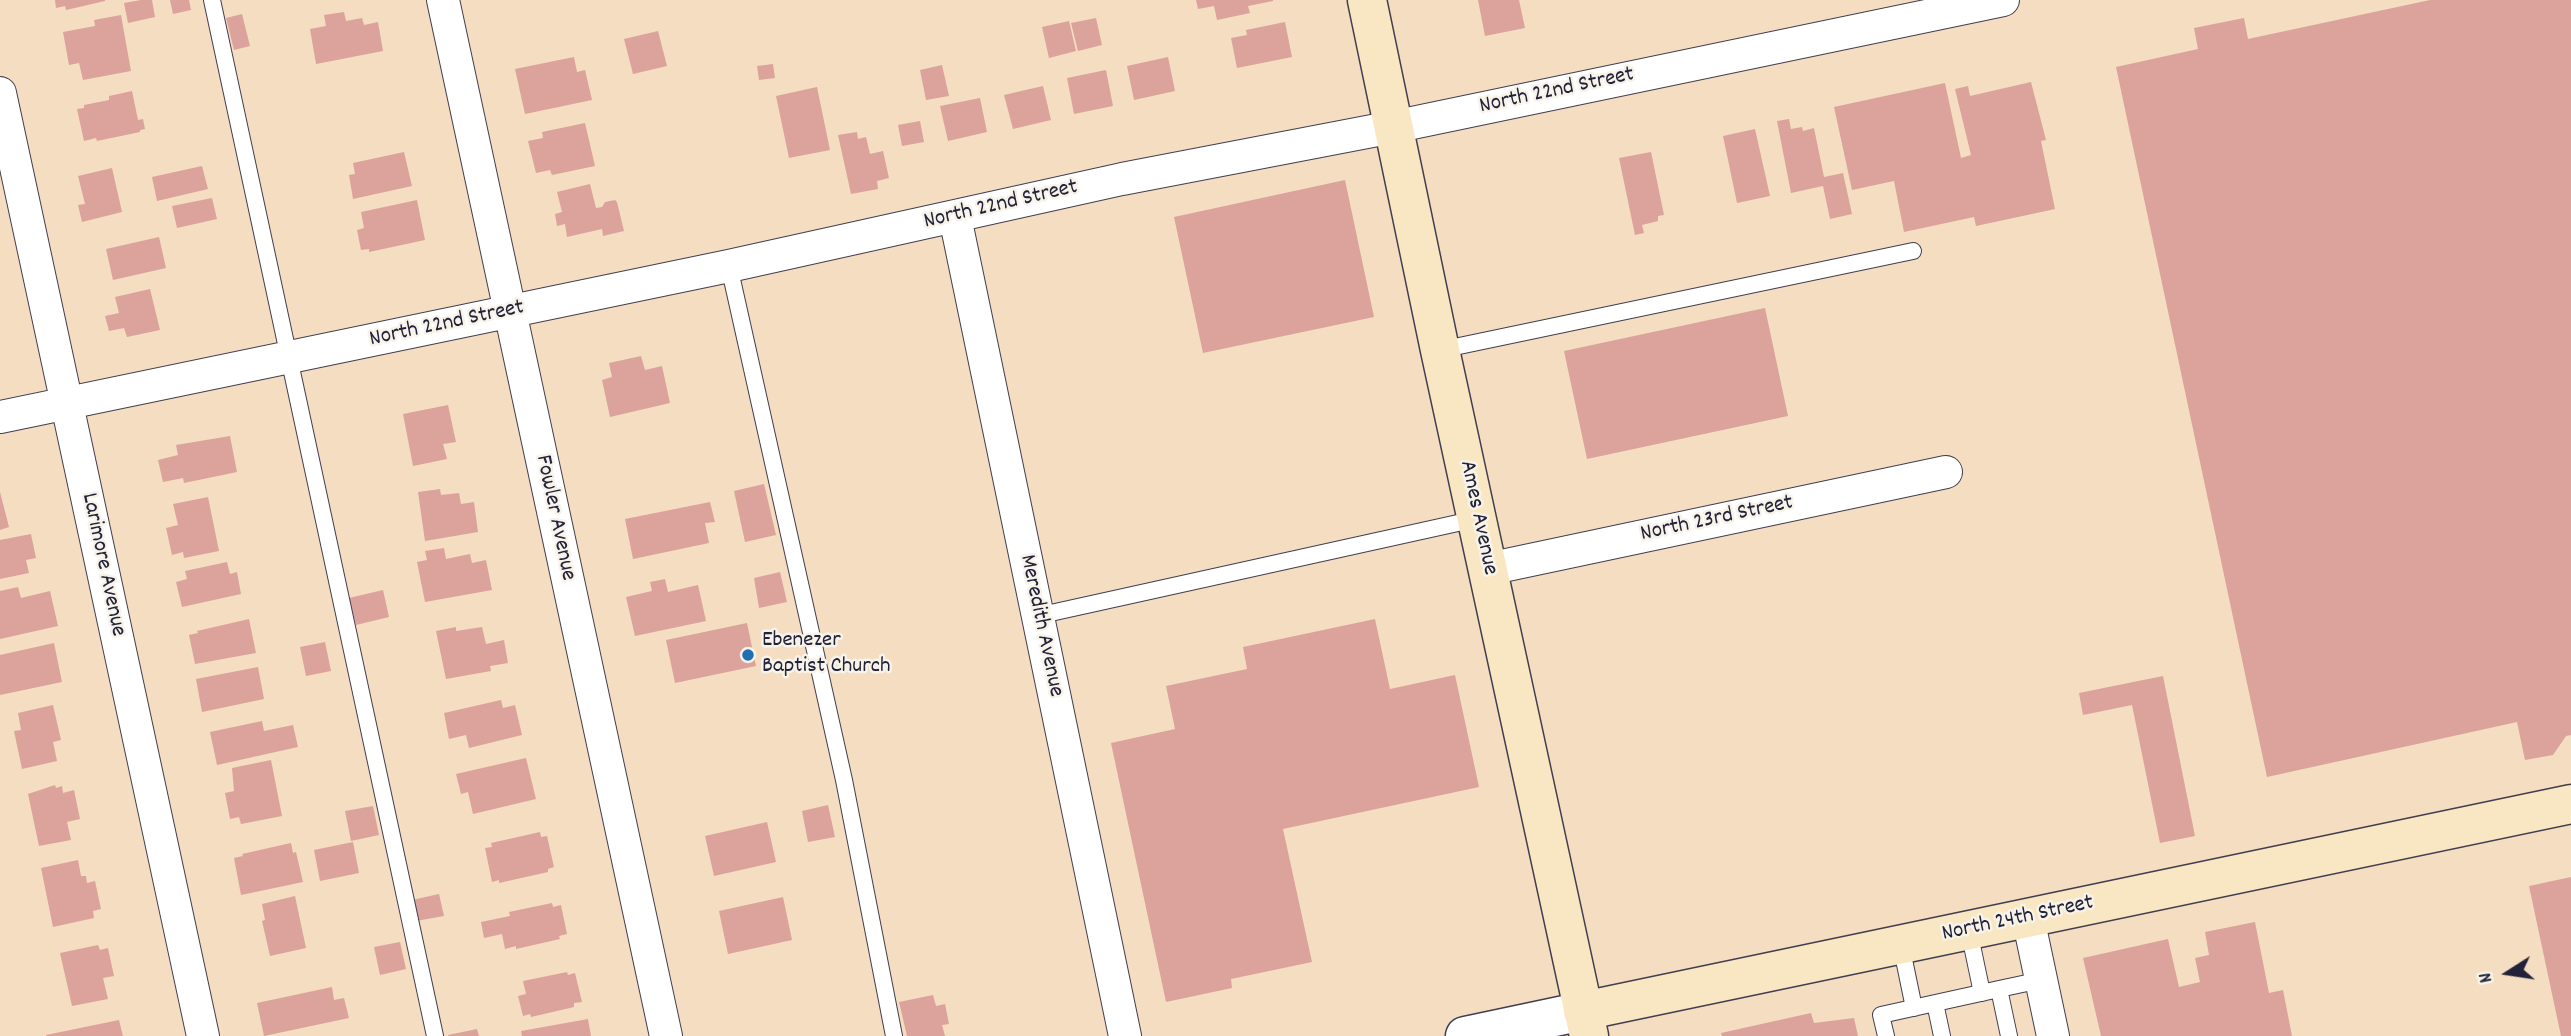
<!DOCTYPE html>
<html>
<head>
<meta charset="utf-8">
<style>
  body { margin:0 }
  #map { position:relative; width:2571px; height:1036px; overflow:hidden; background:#f4ddc1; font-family:Dekko,sans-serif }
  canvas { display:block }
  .north { position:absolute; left:2473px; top:938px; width:70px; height:70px; -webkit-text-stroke:5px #f7f3e8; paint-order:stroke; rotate:258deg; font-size:19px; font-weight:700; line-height:28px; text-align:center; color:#22223b }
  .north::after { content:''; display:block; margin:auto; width:24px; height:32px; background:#22223b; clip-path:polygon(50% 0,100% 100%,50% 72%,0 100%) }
</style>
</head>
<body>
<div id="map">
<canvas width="2571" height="1036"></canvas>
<div class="north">N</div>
</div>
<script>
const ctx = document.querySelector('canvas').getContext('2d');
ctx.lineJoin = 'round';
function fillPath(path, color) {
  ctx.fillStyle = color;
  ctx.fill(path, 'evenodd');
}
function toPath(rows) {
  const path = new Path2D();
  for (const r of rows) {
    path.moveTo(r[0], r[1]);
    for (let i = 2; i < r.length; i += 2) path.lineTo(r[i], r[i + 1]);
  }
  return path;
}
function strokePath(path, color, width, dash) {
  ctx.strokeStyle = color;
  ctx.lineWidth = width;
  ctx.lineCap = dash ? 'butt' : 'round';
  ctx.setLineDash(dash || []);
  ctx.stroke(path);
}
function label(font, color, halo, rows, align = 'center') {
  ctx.font = font + ' Dekko,sans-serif';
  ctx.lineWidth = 5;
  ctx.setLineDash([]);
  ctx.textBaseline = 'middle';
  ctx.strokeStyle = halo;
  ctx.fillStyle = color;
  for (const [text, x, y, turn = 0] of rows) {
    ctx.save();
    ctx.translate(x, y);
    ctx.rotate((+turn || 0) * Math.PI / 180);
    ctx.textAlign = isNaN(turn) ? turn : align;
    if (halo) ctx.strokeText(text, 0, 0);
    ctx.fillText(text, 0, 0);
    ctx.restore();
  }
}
fillPath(toPath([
  [55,0,105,0,105,1,66,10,65,6,56,8],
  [141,0,152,0,155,17,128,23,124,3],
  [170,0,189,0,191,10,173,14],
  [1196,0,1273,0,1273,1,1248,6,1250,13,1217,20,1214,6,1198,9],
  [1478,0,1519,0,1525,28,1485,36],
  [2430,0,2571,0,2571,735,2566,736,2553,755,2525,760,2517,722,2267,777,2116,67,2198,49,2194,28,2244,18,2248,39],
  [344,12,346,21,362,18,364,25,378,22,383,51,316,64,310,29,326,26,324,15],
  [242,14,250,46,234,50,226,18],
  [121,15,131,71,83,80,79,63,69,65,63,32,95,26,94,20],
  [1096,18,1102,45,1078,51,1071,23],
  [1069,21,1076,51,1049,58,1042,27],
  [1285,22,1292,57,1237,68,1231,38,1247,35,1246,30],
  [658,31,667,66,633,74,624,39],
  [574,57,577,72,585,70,592,100,525,114,515,69],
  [1168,57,1175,91,1134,100,1127,66],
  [773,64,775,78,759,80,757,66],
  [942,65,949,96,926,100,920,70],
  [1106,70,1113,106,1074,114,1067,78],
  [2031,82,2046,140,2041,141,2055,209,1976,226,1974,217,1904,232,1894,181,1852,190,1834,107,1945,83,1961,158,1971,155,1955,89,1968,86,1970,96],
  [1043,86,1051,120,1013,129,1004,95],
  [817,87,830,150,789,158,776,96],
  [132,91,138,120,143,119,145,129,140,130,140,132,97,141,96,138,84,141,77,109,84,108,84,105,109,100,109,96],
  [980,98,987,132,948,141,940,106],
  [1789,119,1791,129,1802,127,1803,131,1814,128,1824,177,1843,173,1852,214,1830,219,1823,186,1791,193,1777,121],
  [920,121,924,142,902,146,898,125],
  [585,123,595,166,552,175,550,170,536,173,528,141,543,138,542,132],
  [1755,129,1770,196,1737,203,1723,136],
  [857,132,858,139,866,137,870,154,883,151,889,178,877,181,878,189,851,194,838,135],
  [404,152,412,186,353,199,349,175,355,174,353,163],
  [1651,152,1664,215,1658,216,1658,221,1642,225,1644,233,1635,235,1619,158],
  [202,166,208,189,157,201,152,177],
  [112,168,122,212,82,222,78,205,85,204,78,176],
  [1345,180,1374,317,1203,353,1174,217],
  [590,184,596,208,602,207,605,202,615,200,617,202,624,231,603,236,602,229,567,237,565,224,557,226,555,214,562,212,557,192],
  [212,198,217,219,177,228,172,206],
  [417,200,425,240,369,252,369,249,361,250,357,230,364,228,361,212],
  [159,237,166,268,113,280,106,249],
  [150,289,160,330,127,337,124,328,109,331,105,316,119,313,115,297],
  [1765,308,1788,416,1587,459,1564,351],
  [641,356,645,370,662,366,670,403,610,417,602,380,612,377,609,363],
  [448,405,456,442,443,444,447,459,413,466,403,414],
  [230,436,237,472,184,483,183,478,163,482,158,460,178,455,176,445],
  [764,484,776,535,745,542,734,491],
  [440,489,441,495,459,493,461,504,474,502,478,532,425,541,418,492],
  [0,492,9,527,0,530],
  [208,497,219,551,184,558,183,552,172,555,166,528,178,525,173,504],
  [710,502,715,522,705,523,709,543,633,559,625,519],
  [31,534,36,558,26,560,29,573,0,579,0,540],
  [444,548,446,559,470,554,472,563,486,560,492,590,425,602,417,562,427,560,425,551],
  [227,562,230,574,237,572,241,594,182,607,176,582,187,579,185,571],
  [780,572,787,602,759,608,754,578],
  [665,579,668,592,698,585,706,621,635,636,626,597,652,591,650,582],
  [18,587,21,598,50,591,58,626,0,639,0,591],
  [383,590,389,617,356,625,349,598],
  [249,619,256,653,195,664,189,635,198,633,197,631],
  [1375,619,1390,689,1455,675,1479,787,1283,829,1312,962,1231,979,1232,988,1166,1002,1111,743,1175,729,1166,686,1247,669,1243,647],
  [747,623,756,666,675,683,666,640],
  [456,627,456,631,482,627,486,644,504,640,508,663,490,666,491,671,446,679,436,631],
  [325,642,331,671,306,676,300,647],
  [54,643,62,682,0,695,0,655],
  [258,667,264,699,202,712,196,679],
  [2163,676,2195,836,2160,843,2132,705,2083,715,2079,693],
  [501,700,503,708,515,705,522,735,469,748,466,735,449,739,444,713],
  [53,705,61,740,53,742,57,761,22,769,14,731,21,730,18,713],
  [262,721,264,731,293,725,298,747,217,765,210,732],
  [526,758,536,799,473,814,468,792,461,794,456,774],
  [271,760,282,816,241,824,239,817,230,819,225,793,234,791,232,768],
  [55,785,56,788,62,786,63,793,74,790,80,819,67,822,71,840,39,846,28,794],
  [828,805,835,837,808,842,802,811],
  [373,806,379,835,351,841,345,811],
  [767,822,776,862,714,876,705,836],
  [540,832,541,837,547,836,554,867,548,869,548,872,499,883,499,880,492,882,485,848,492,847,491,843],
  [353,842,359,873,320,881,314,850],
  [291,843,293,853,296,852,303,882,241,895,234,858,243,856,242,854],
  [78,860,81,876,86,876,87,883,95,881,101,909,93,911,94,918,53,927,41,868],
  [2571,877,2571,1036,2561,1036,2529,886],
  [439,894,444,916,416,921,412,900],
  [295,896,306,948,270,956,262,921,265,920,262,904],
  [783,897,792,940,728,954,719,911],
  [552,903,553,907,561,905,567,934,559,936,560,939,516,949,516,946,505,949,502,934,484,938,481,922,510,916,509,912],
  [2255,922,2269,993,2283,990,2292,1036,2101,1036,2083,958,2168,939,2179,987,2200,982,2195,958,2209,955,2205,932],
  [400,942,406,969,380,975,374,947],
  [98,945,100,950,108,948,114,976,103,978,108,999,72,1006,60,953],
  [567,972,568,975,575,973,582,1002,574,1003,574,1007,531,1017,530,1014,523,1016,518,996,526,994,523,981],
  [332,987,334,1000,344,998,349,1018,264,1036,257,1003],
  [933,995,936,1006,945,1004,949,1024,942,1025,945,1036,907,1036,899,1002],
  [1811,1013,1814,1023,1854,1018,1858,1036,1722,1036,1721,1033],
  [588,1019,591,1036,522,1036,521,1031],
  [119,1020,123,1036,46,1036,46,1035],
  [477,1029,479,1036,448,1036,448,1035]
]), '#dba39c');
const service = toPath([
  [212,0,435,1036],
  [729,266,844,780,894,1036],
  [1440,350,1913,251],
  [1037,616,1476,519],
  [1969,931,1982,993],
  [1901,945,1914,1008],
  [1999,989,2041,980],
  [1935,1003,1942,1036],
  [1886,1036,1881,1015,1999,989,2009,1036]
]);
const minor = toPath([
  [443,0,666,1036],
  [0,93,203,1036],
  [955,217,1125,1036],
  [0,417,729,266,1122,179,1393,127,2003,0],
  [1488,569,1946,472],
  [2028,918,2053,1036]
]);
const tertiary = toPath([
  [1465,1036,1583,1011]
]);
const secondary = toPath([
  [1367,0,1440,350,1589,1036],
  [1583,1011,2571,804]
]);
strokePath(service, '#423e4f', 18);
strokePath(minor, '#423e4f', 34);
strokePath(tertiary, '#423e4f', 41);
strokePath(secondary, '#423e4f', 41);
strokePath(service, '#fff', 16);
strokePath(minor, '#fff', 32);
strokePath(tertiary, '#fff', 38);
strokePath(secondary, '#f9e7c3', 38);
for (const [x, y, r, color] of [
  [748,655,7,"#1f6fb2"]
]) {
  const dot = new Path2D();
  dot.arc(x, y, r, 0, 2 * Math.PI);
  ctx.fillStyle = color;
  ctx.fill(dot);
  strokePath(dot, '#f7f3e8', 2.5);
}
label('23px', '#22223b', '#f7f3e8', [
  ["North 22nd Street",1557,92,-12],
  ["North 22nd Street",1001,206,-13],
  ["North 22nd Street",447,325,-12],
  ["Fowler Avenue",554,518,78],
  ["Ames Avenue",1477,518,78],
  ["North 23rd Street",1717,520,-12],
  ["Larimore Avenue",102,565,78],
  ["Meredith Avenue",1040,626,78],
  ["North 24th Street",2018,920,-12]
]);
label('23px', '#22223b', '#f7f3e8', [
  ["Ebenezer",762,642],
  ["Baptist Church",762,668]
], 'left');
</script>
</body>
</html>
